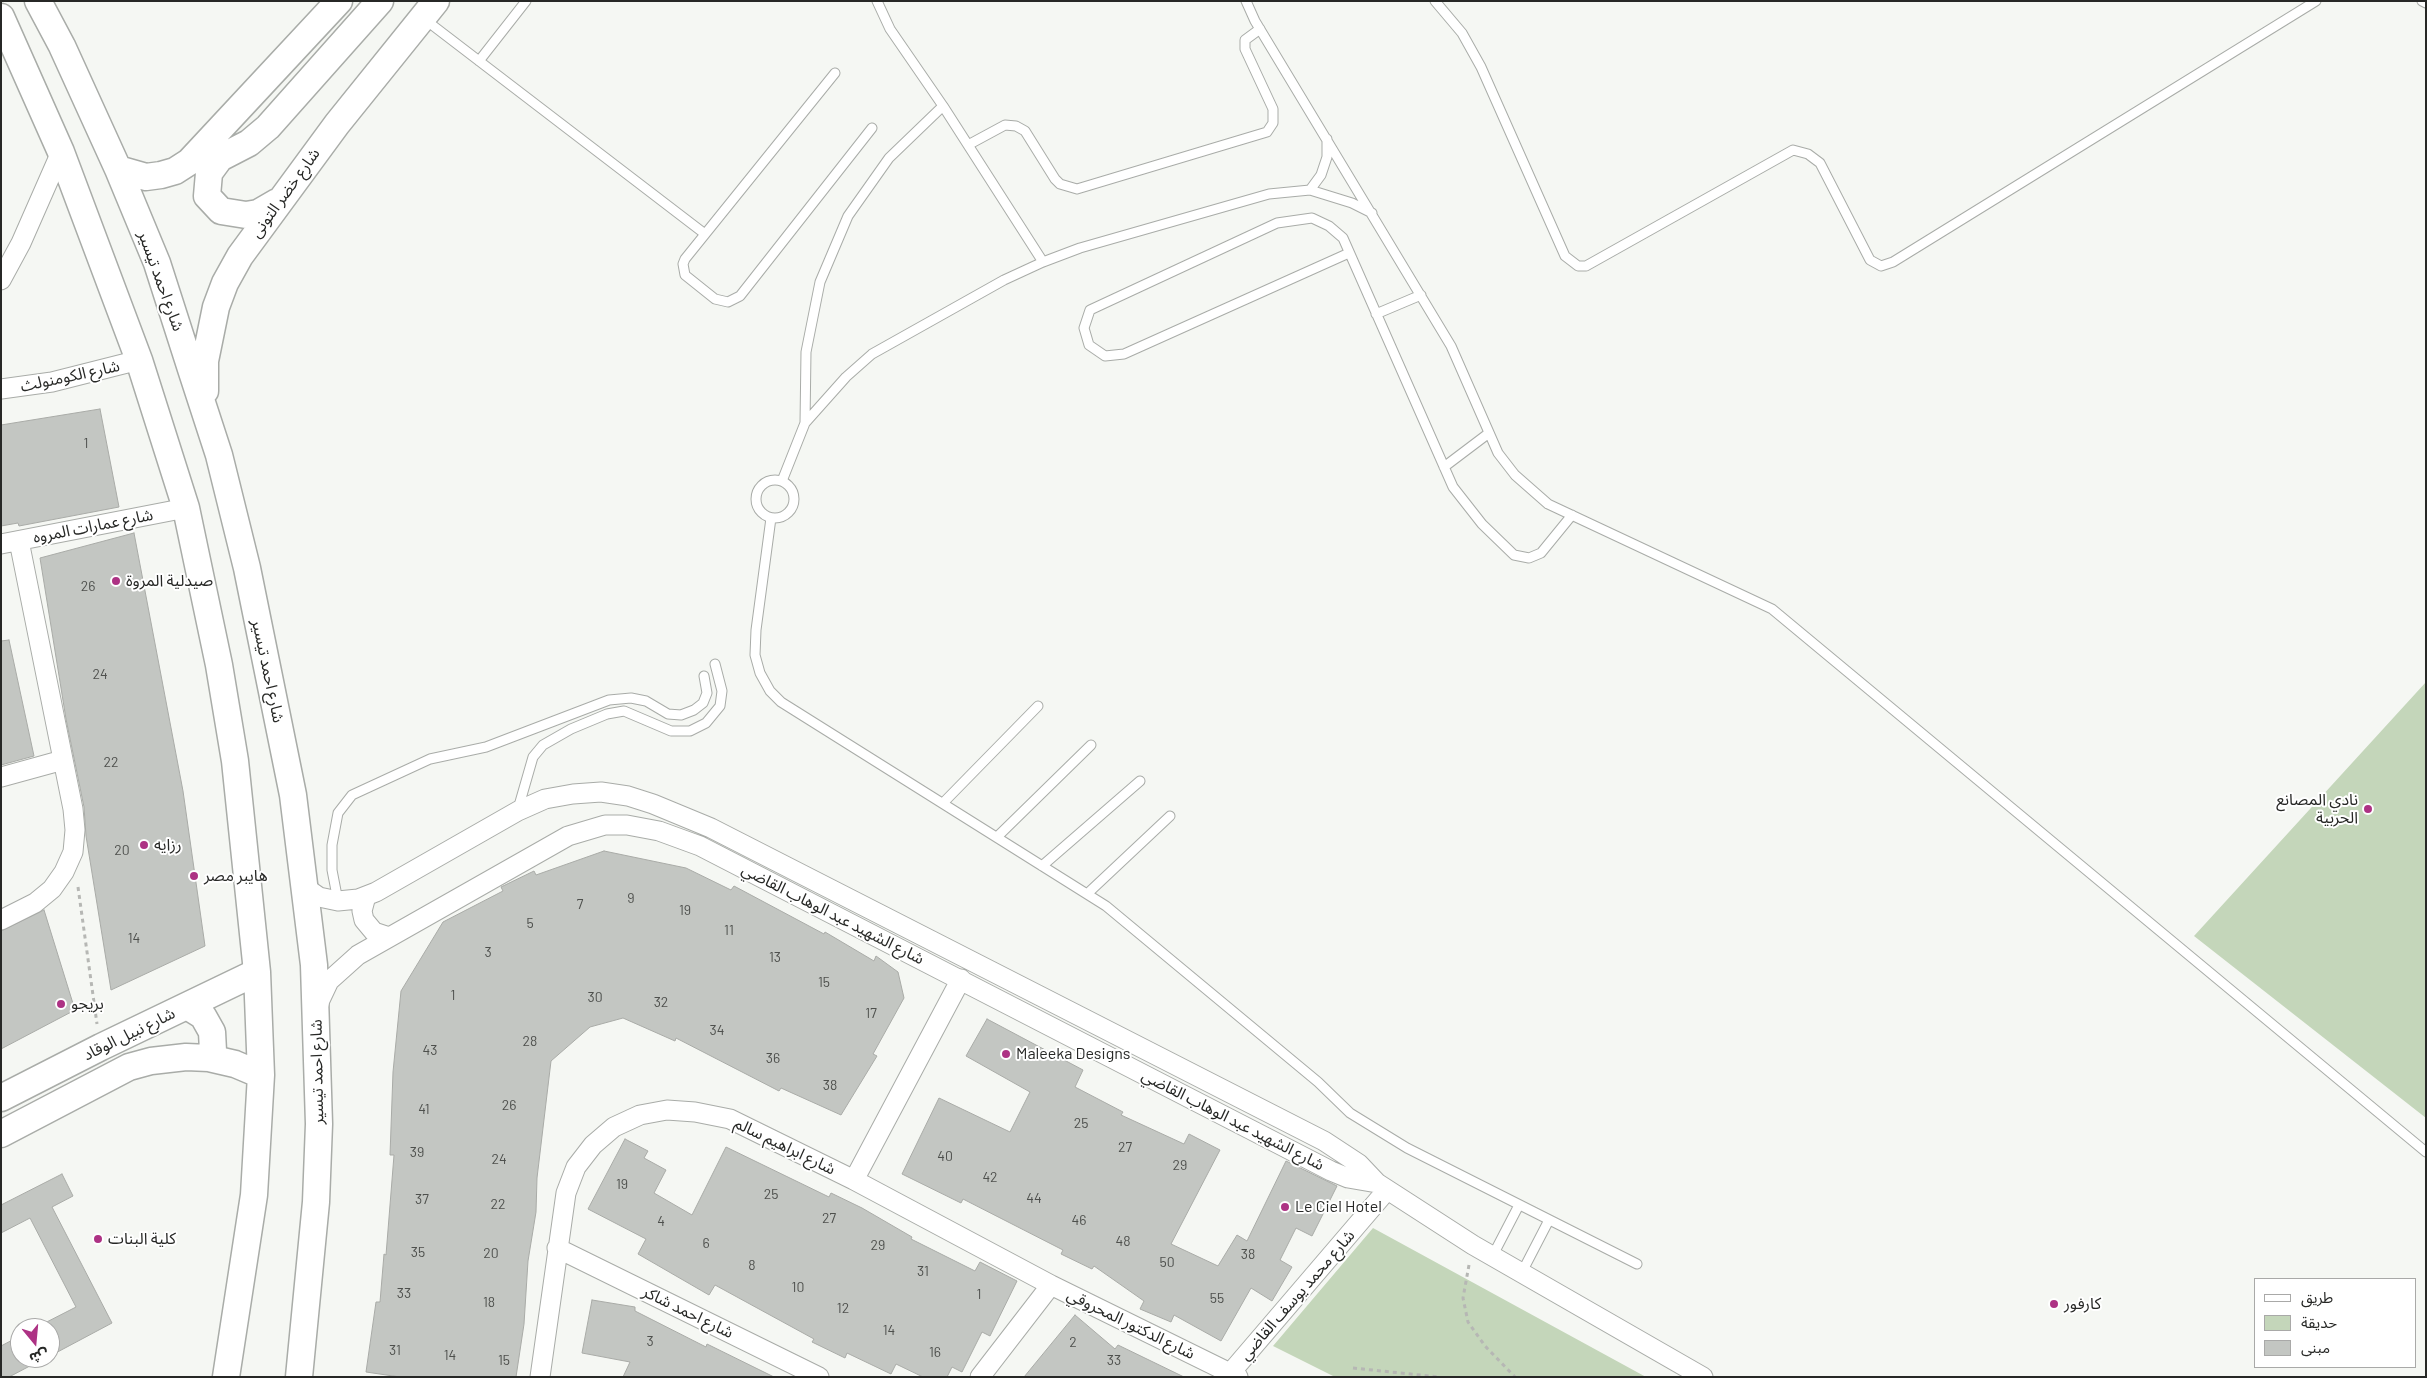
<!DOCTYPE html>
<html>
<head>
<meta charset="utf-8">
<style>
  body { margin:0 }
  #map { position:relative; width:2427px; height:1378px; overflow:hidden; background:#f5f7f3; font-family:Barlow,"Noto Sans Arabic",sans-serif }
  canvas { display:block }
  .frame { position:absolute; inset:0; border:2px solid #272826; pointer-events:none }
  .legend { position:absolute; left:2254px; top:1278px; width:162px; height:90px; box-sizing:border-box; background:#fff; border:1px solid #a9a9a8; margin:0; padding:6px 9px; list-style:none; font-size:15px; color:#272826 }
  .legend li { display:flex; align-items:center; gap:10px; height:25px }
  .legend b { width:25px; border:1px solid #a9a9a8 }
  .north { position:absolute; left:10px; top:1318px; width:50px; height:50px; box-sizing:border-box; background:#fff; border:1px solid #a9a9a8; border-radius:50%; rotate:163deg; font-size:14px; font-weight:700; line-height:20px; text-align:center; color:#272826 }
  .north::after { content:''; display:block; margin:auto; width:18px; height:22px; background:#ad3284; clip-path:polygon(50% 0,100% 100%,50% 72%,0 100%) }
</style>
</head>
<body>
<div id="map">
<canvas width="2427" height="1378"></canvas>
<div class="frame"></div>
<ul class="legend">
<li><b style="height:6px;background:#fff"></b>طريق</li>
<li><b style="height:14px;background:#c4d6ba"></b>حديقة</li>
<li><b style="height:14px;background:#c3c6c2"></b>مبنى</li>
</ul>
<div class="north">ش</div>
</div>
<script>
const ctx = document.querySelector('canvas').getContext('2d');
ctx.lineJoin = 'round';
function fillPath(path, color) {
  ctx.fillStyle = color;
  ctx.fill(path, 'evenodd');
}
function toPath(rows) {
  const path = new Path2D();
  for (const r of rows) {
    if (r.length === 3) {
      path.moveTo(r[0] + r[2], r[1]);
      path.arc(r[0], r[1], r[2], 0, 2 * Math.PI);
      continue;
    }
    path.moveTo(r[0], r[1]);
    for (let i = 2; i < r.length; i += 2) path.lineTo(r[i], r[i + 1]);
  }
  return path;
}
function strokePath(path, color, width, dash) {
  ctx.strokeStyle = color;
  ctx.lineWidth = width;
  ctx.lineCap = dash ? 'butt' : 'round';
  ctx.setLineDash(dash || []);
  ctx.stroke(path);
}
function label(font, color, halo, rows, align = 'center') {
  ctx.font = font + ' Barlow,"Noto Sans Arabic",sans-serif';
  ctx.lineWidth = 4;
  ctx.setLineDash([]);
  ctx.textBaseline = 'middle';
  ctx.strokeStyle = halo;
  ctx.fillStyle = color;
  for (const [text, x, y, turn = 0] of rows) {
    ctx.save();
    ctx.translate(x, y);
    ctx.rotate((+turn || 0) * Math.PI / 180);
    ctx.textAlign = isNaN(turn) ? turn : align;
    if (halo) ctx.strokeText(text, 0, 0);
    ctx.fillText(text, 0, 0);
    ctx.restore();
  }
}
fillPath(toPath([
  [2426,682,2426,1118,2194,936],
  [1373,1228,1646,1377,1335,1377,1273,1346]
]), '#c4d6ba');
const building = toPath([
  [100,409,119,507,19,526,18,523,1,526,1,425,100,409],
  [134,533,183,791,205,946,111,990,86,836,84,807,66,719,40,558,134,533],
  [9,640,34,756,1,765,1,641,9,640],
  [604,851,686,868,731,890,734,886,824,934,825,932,874,961,876,956,898,972,904,998,873,1054,877,1056,841,1115,781,1088,779,1091,676,1038,675,1041,623,1018,590,1027,551,1061,537,1178,536,1212,528,1261,524,1324,516,1377,400,1377,366,1372,376,1302,380,1302,384,1254,386,1255,394,1155,390,1155,393,1072,401,991,443,922,503,891,501,887,534,871,536,875,604,851],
  [44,910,75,1010,1,1049,1,931,44,910],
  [987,1019,1083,1070,1075,1087,1123,1112,1121,1115,1184,1144,1189,1134,1220,1150,1171,1244,1218,1266,1237,1235,1247,1241,1286,1161,1337,1186,1312,1236,1296,1228,1280,1260,1292,1267,1272,1301,1251,1288,1221,1341,1174,1315,1171,1322,1140,1309,1144,1301,1094,1266,1092,1269,1061,1254,1063,1250,963,1199,961,1203,902,1174,939,1098,1010,1132,1030,1092,966,1056,987,1019],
  [625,1139,648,1151,644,1158,666,1170,654,1193,692,1215,726,1147,829,1197,831,1193,862,1208,912,1237,911,1239,975,1271,980,1262,1017,1281,990,1336,982,1332,962,1372,952,1367,947,1377,923,1377,896,1364,891,1374,847,1353,845,1358,812,1342,814,1339,715,1285,709,1295,638,1254,646,1239,588,1209,625,1139],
  [62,1174,73,1196,52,1207,112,1323,50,1356,50,1328,35,1328,76,1307,30,1218,1,1233,1,1205,62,1174],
  [592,1300,635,1307,635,1311,706,1347,707,1344,774,1377,623,1377,630,1362,582,1353,592,1300],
  [1075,1315,1115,1349,1118,1345,1184,1377,1024,1377,1075,1315],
  [20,1336,20,1358,45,1358,9,1377,1,1377,1,1346,20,1336]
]);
fillPath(building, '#c3c6c2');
strokePath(building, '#a9aba7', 1);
const lane = toPath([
  [877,1,890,29,943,106,1043,262],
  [1246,1,1255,21,1451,346,1498,453,1515,475,1548,504,1772,609,2426,1152],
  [1435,1,1462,33,1481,67,1565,256,1578,266,1586,266,1793,150,1808,154,1820,163,1870,260,1881,266,1893,262,2316,1],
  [2422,1,2426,3],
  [423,18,705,234],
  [479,61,526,1],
  [835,73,685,259,683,264,685,275,715,299,728,302,740,296,872,128],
  [968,145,1005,125,1016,126,1025,131,1055,179,1060,184,1077,189,1267,132,1273,123,1273,109,1245,49,1245,40,1260,29],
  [1310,190,1321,175,1327,157,1327,139],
  [1349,253,1124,354,1105,356,1089,345,1084,328,1090,310,1277,223,1312,218,1329,226,1343,238,1453,487,1482,524,1514,555,1529,558,1541,553,1572,515],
  [1376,314,1421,295],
  [805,423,806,352,820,282,848,216,889,158,943,106],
  [1444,467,1489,433],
  [775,499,19],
  [782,481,805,423,846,377,872,354,1004,280,1043,262,1080,248,1269,194,1310,190,1352,203,1372,213],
  [771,518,756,630,755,655,760,673,770,691,781,702,1106,906,1318,1082,1350,1113,1407,1148,1637,1264],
  [943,803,1038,706],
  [518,809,533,757,543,745,571,729,607,714,624,711,671,731,690,731,706,723,720,706,722,691,715,664],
  [997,837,1091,745],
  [1042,866,1140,781],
  [1087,894,1170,816],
  [338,901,332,870,332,845,338,813,352,795,430,759,486,747,609,700,631,698,646,701,668,714,681,715,694,710,703,703,707,693,704,676],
  [1492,1257,1519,1205],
  [1521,1274,1549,1220]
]);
const street = toPath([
  [1,280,21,243,61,152],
  [1,389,52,382,139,360],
  [1,544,186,508],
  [1,777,63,760],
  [306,888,319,897,338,901,358,899,376,892,518,811,545,799,573,794,601,792,628,796,653,804,711,828,1324,1141,1359,1164,1377,1183,1473,1245,1703,1377],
  [366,896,362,911,364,920,374,932,389,937],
  [1,920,35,903,52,889,64,872,73,852,75,830,73,809,19,541],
  [318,1008,320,1000,329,981,358,955,568,836,605,825,627,825,659,831,700,846,1331,1171,1348,1178,1377,1183],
  [854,1180,961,979],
  [557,1248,819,1377],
  [540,1377,566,1193,576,1167,593,1145,614,1127,640,1115,667,1110,695,1112,730,1119,854,1180,1051,1285,1238,1377],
  [980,1377,1051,1285],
  [1227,1377,1387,1190]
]);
const secondary = toPath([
  [38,1,62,46,118,169,157,263,191,369,219,455,247,568,293,795,314,965,319,1124,316,1202,299,1377],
  [1,17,61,152,139,360,186,508,219,665,235,761,257,972,261,1075,254,1195,226,1377],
  [118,169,146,177,161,175,175,171,189,162,339,1],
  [277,202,258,213,246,215,221,211,207,196,209,173,220,158,249,143,268,127,380,1],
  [205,391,205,361,216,307,225,283,240,256,337,124,436,1],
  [187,1006,203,1016,212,1032,213,1051,209,1058],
  [1,1098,101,1047,257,972],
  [1,1134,129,1067,151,1061,186,1057,209,1058,235,1064,261,1075]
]);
strokePath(lane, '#a9aca8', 11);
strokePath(street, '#a9aca8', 21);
strokePath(secondary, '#a9aca8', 29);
strokePath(toPath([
  [78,887,97,1024],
  [1469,1265,1463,1298,1468,1322,1485,1346,1515,1377],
  [1353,1368,1439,1377]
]), '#b6b7b4', 3, [4, 4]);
strokePath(lane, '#fff', 9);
strokePath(street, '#fff', 19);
strokePath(secondary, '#fff', 26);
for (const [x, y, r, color] of [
  [116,581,5,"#ad3284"],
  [2368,809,5,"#ad3284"],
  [144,845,5,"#ad3284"],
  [194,876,5,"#ad3284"],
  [61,1004,5,"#ad3284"],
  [1006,1054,5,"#ad3284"],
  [1285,1207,5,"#ad3284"],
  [98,1239,5,"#ad3284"],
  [2054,1304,5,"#ad3284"]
]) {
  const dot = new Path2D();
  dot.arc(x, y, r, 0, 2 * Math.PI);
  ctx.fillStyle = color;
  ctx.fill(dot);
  strokePath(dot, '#fff', 2);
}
label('14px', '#4e504d', null, [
  ["1",86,443],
  ["26",88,586],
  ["24",100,674],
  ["22",111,762],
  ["20",122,850],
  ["9",631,898],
  ["7",580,904],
  ["19",685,910],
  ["5",530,923],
  ["11",729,930],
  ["14",134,938],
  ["3",488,952],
  ["13",775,957],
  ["15",824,982],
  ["1",453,995],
  ["30",595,997],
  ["32",661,1002],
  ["17",871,1013],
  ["34",717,1030],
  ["28",530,1041],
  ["43",430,1050],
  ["36",773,1058],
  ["38",830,1085],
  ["26",509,1105],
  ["41",424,1109],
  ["25",1081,1123],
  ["27",1125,1147],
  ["39",417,1152],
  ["40",945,1156],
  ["24",499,1159],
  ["29",1180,1165],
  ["42",990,1177],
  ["19",622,1184],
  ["25",771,1194],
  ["44",1034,1198],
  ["37",422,1199],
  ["22",498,1204],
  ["27",829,1218],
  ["46",1079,1220],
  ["4",661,1221],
  ["48",1123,1241],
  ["6",706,1243],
  ["29",878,1245],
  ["35",418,1252],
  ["20",491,1253],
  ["38",1248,1254],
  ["50",1167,1262],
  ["8",752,1265],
  ["31",923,1271],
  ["10",798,1287],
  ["33",404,1293],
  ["1",979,1294],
  ["55",1217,1298],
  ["18",489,1302],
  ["12",843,1308],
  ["14",889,1330],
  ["3",650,1341],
  ["2",1073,1342],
  ["31",395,1350],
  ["16",935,1352],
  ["14",450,1355],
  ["15",504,1360],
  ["33",1114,1360]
]);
label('16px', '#272826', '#fff', [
  ["شارع خضر التونى",285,193,-54],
  ["شارع احمد تيسير",161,281,70],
  ["شارع الكومنولث",70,376,-12],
  ["شارع عمارات المروه",93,526,-11],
  ["شارع احمد تيسير",268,671,78],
  ["شارع الشهيد عبد الوهاب القاضي",833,914,27],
  ["شارع نبيل الوقاد",129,1034,-26],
  ["شارع احمد تيسير",317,1072,-91],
  ["شارع الشهيد عبد الوهاب القاضي",1233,1120,27],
  ["شارع ابراهيم سالم",785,1146,26],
  ["شارع محمد يوسف القاضي",1297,1295,-49],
  ["شارع احمد شاكر",688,1312,26],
  ["شارع الدكتور المحروقي",1131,1324,26]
]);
label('16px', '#272826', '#fff', [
  ["صيدلية المروة",126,581],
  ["نادي المصانع",2358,800,"right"],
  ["الحربية",2358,818,"right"],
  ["رزايه",154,845],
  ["هايبر مصر",204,876],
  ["بريجو",71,1004],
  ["Maleeka Designs",1016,1054],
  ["Le Ciel Hotel",1295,1207],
  ["كلية البنات",108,1239],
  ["كارفور",2064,1304]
], 'left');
</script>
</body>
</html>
